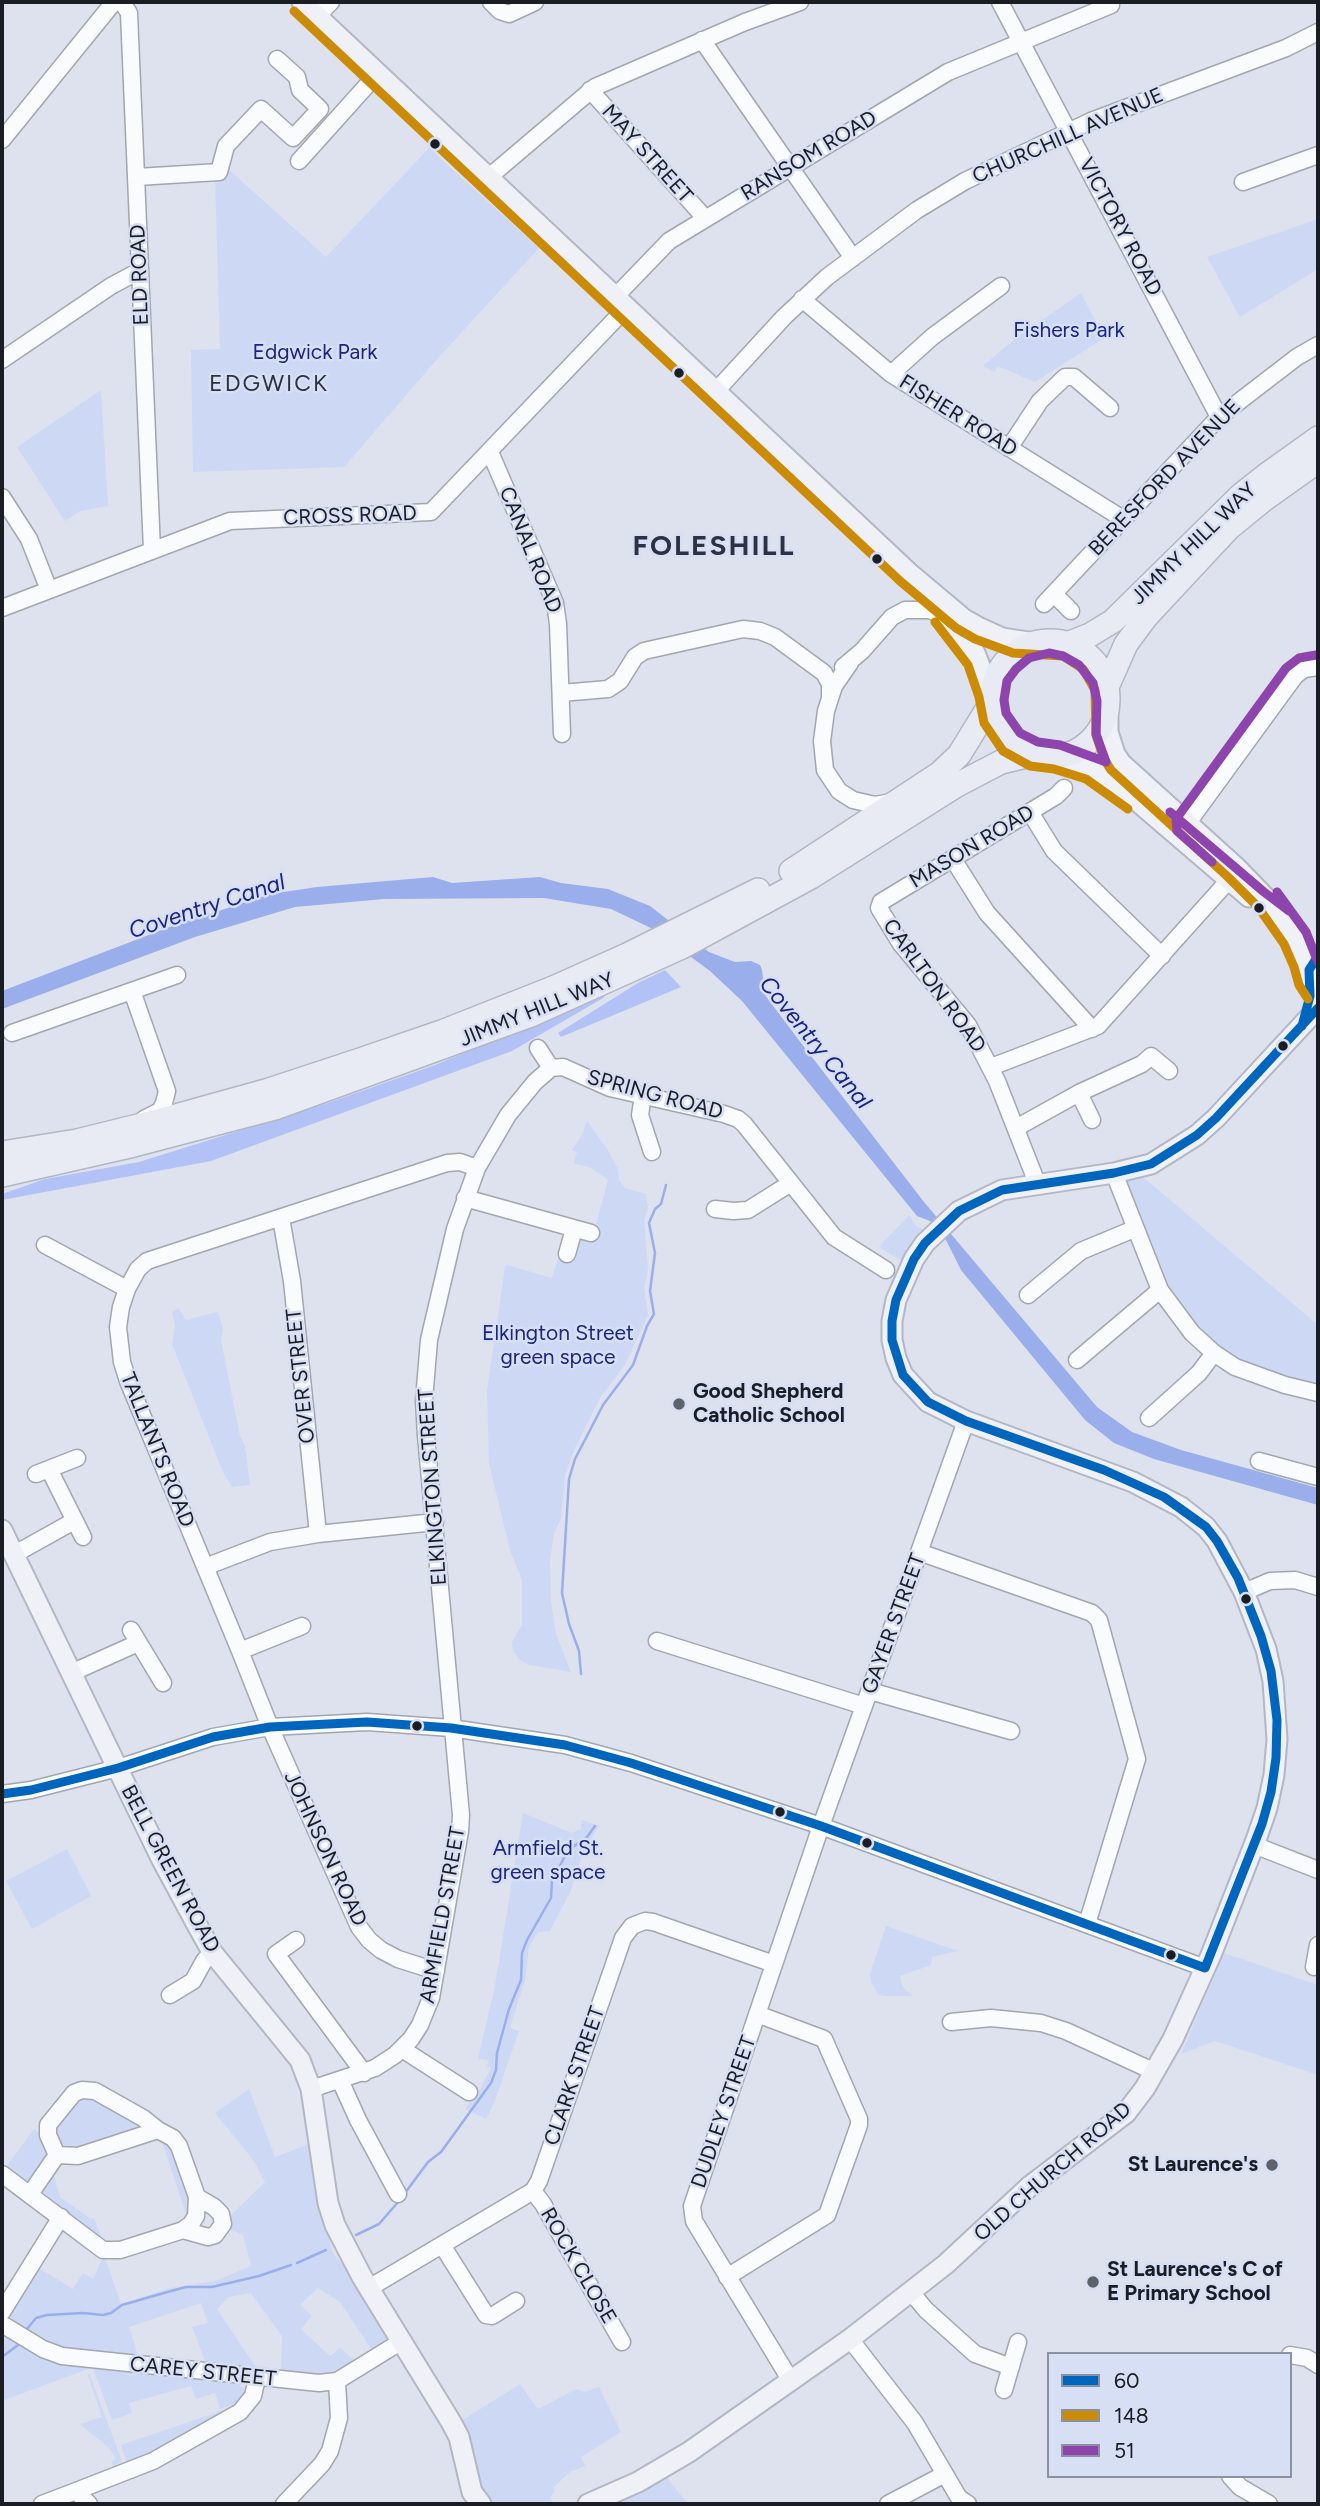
<!DOCTYPE html>
<html>
<head>
<meta charset="utf-8">
<style>
  body { margin:0 }
  #map { position:relative; width:1320px; height:2506px; overflow:hidden; background:#dde2ee; font-family:Figtree,sans-serif }
  canvas { display:block }
  .frame { position:absolute; inset:0; border:4px solid #1a1d24; pointer-events:none }
  .legend { position:absolute; left:1047px; top:2352px; width:245px; height:126px; box-sizing:border-box; background:#d7dff4; border:2px solid #8b91a1; margin:0; padding:9px 12px; list-style:none; font-size:21px; color:#1a1d24 }
  .legend li { display:flex; align-items:center; gap:14px; height:35px }
  .legend b { width:35px; border:2px solid #8b91a1 }
</style>
</head>
<body>
<div id="map">
<canvas width="1320" height="2506"></canvas>
<div class="frame"></div>
<ul class="legend">
<li><b style="height:9px;background:#0065bd"></b>60</li>
<li><b style="height:9px;background:#cb8b07"></b>148</li>
<li><b style="height:9px;background:#8e44ad"></b>51</li>
</ul>
</div>
<script>
const ctx = document.querySelector('canvas').getContext('2d');
ctx.lineJoin = 'round';
function fillPath(path, color) {
  ctx.fillStyle = color;
  ctx.fill(path, 'evenodd');
}
function toPath(rows) {
  const path = new Path2D();
  for (const r of rows) {
    if (r.length === 3) {
      path.moveTo(r[0] + r[2], r[1]);
      path.arc(r[0], r[1], r[2], 0, 2 * Math.PI);
      continue;
    }
    path.moveTo(r[0], r[1]);
    for (let i = 2; i < r.length; i += 2) path.lineTo(r[i], r[i + 1]);
  }
  return path;
}
function strokePath(path, color, width, dash) {
  ctx.strokeStyle = color;
  ctx.lineWidth = width;
  ctx.lineCap = dash ? 'butt' : 'round';
  ctx.setLineDash(dash || []);
  ctx.stroke(path);
}
function label(font, color, halo, rows, align = 'center') {
  ctx.font = font + ' Figtree,sans-serif';
  ctx.lineWidth = 5;
  ctx.setLineDash([]);
  ctx.textBaseline = 'middle';
  ctx.strokeStyle = halo;
  ctx.fillStyle = color;
  for (const [text, x, y, turn = 0] of rows) {
    ctx.save();
    ctx.translate(x, y);
    ctx.rotate((+turn || 0) * Math.PI / 180);
    ctx.textAlign = isNaN(turn) ? turn : align;
    if (halo) ctx.strokeText(text, 0, 0);
    ctx.fillText(text, 0, 0);
    ctx.restore();
  }
}
fillPath(toPath([
  [429,148,539,248,439,357,344,467,193,472,191,350,220,349,215,178,226,167,326,257],
  [1318,219,1318,269,1240,317,1207,257],
  [1081,293,1104,338,1035,382,1005,369,998,367,994,372,983,366,1015,339],
  [101,390,108,506,80,511,65,521,17,447],
  [587,1121,608,1150,618,1169,619,1180,625,1188,646,1194,648,1209,644,1220,648,1269,644,1289,648,1315,625,1365,600,1398,575,1448,565,1475,561,1518,554,1534,550,1560,551,1602,556,1634,571,1672,529,1665,520,1660,513,1651,512,1642,522,1625,522,1580,510,1550,489,1463,487,1391,505,1267,507,1265,552,1278,559,1256,571,1258,577,1244,595,1228,608,1180,591,1168,574,1163,577,1152,572,1150,582,1135],
  [1138,1173,1318,1325,1318,1391,1224,1359,1177,1312,1117,1176],
  [909,1215,917,1227,923,1229,902,1261,879,1247],
  [178,1308,186,1320,218,1312,223,1329,221,1340,240,1436,245,1446,250,1485,232,1487,223,1472,172,1344,175,1326,172,1312],
  [523,1813,572,1833,581,1829,582,1820,599,1826,583,1852,571,1890,550,1931,538,1932,529,1947,525,1980,510,2028,519,2031,494,2103,486,2119,465,2109,480,2089,491,2068,487,2066,489,2060,478,2059,495,1986],
  [67,1849,91,1896,32,1929,6,1881],
  [886,1926,958,1951,932,1957,931,1965,900,1976,902,1986,913,1996,884,1996,878,1994,871,1982,870,1974],
  [1224,1953,1318,1985,1318,2075,1215,2041,1181,2054],
  [249,2089,275,2157,312,2143,322,2211,332,2251,338,2260,345,2264,390,2342,378,2351,376,2348,372,2350,340,2302,318,2288,300,2305,312,2316,301,2329,330,2356,340,2348,355,2361,338,2370,316,2375,281,2372,282,2336,251,2293,229,2297,217,2309,257,2369,206,2363,192,2327,208,2323,201,2303,129,2327,138,2356,58,2347,14,2322,11,2317,12,2312,39,2268,73,2289,83,2273,93,2279,103,2257,105,2258,121,2304,171,2288,215,2281,251,2266,243,2235,227,2228,228,2218,265,2182,254,2161,215,2113],
  [81,2093,138,2120,142,2127,72,2154,56,2144,54,2121],
  [34,2129,42,2136,49,2155,29,2183,6,2167],
  [161,2139,170,2145,190,2208,187,2217],
  [53,2172,60,2197,91,2219,94,2218,103,2242,41,2194],
  [2,2335,49,2361,88,2367,88,2369,2,2401],
  [93,2368,238,2384,244,2388,245,2393,239,2402,220,2409,215,2393,196,2399,191,2386,129,2403,132,2413,112,2420],
  [89,2373,122,2461,113,2467,112,2462,116,2458,109,2448,80,2424,102,2417,88,2375],
  [520,2384,538,2409,576,2389,584,2392,599,2387,621,2432,581,2457,585,2466,570,2472,553,2488,555,2491,550,2498,553,2504,491,2504,483,2493,470,2440,461,2421],
  [233,2407,155,2452,127,2462,121,2445],
  [666,2477,688,2504,610,2504,639,2489]
]), '#cdd8f5');
fillPath(toPath([
  [665,970,681,987,561,1037,558,1033,638,983],
  [602,996,605,997,512,1051,211,1161,2,1200,2,1194,45,1179,139,1162,328,1103,435,1065]
]), '#b2c2f7');
fillPath(toPath([
  [433,877,452,883,540,877,561,883,608,889,650,906,709,952,735,962,751,961,760,965,762,970,765,995,798,1039,924,1202,1097,1407,1132,1432,1181,1450,1318,1488,1318,1505,1154,1459,1114,1443,1085,1420,961,1270,946,1240,930,1221,917,1216,742,1001,710,971,653,929,611,909,544,898,384,899,295,907,195,937,2,1009,2,991,167,928,270,894,317,887]
]), '#9aaeec');
strokePath(toPath([
  [581,1674,579,1651,569,1624,562,1593,569,1479,575,1459,603,1405,633,1365,647,1326,654,1314,650,1291,655,1253,649,1223,655,1209,661,1204,666,1185],
  [405,2193,428,2162,441,2152,491,2083,496,2070,497,2053,509,2009,521,1980,522,1953,527,1940,551,1898,552,1880,564,1858,570,1849,587,1837,595,1826],
  [356,2235,379,2224,399,2201],
  [297,2263,326,2250],
  [27,2329,36,2318,47,2315,83,2313,103,2315,111,2313,122,2305,171,2291,186,2287,212,2287,259,2276,291,2265],
  [2,2357,18,2345]
]), '#9aaeec', 2.5);
const minor = toPath([
  [122,2,129,13,152,550],
  [491,2,500,11,509,14,535,2],
  [1000,2,1219,417],
  [317,16,331,2],
  [702,40,853,258],
  [590,90,705,218],
  [2,140,114,2],
  [299,161,378,73],
  [137,177,219,172,226,146,261,109,293,138,320,109,300,90,297,77,277,59],
  [489,177,595,87,745,22,800,2],
  [1243,182,1318,155],
  [615,297,669,241,948,72,1111,5],
  [802,299,891,374,1123,519],
  [2,360,111,286,139,271],
  [891,374,932,337,1001,286],
  [716,391,784,317,827,277,917,210,965,181,1091,121,1286,48,1318,32],
  [1009,448,1040,401,1065,377,1074,377,1110,408],
  [490,452,555,603,558,624,562,734],
  [2,497,29,539,49,590],
  [1054,594,1071,611],
  [1044,604,1219,417,1297,357,1318,345],
  [2,608,230,521,431,512,626,308],
  [850,663,834,686,826,711,822,741,825,770,839,791,853,800,875,805,892,802],
  [843,667,862,651,892,617,905,610,930,610,948,619],
  [561,693,608,689,620,681,635,657,644,651,743,629,760,631,775,637,824,673,830,684,830,697],
  [1030,812,1054,851,1162,956],
  [1187,824,1295,676,1304,669,1318,667],
  [953,859,987,913,1092,1029],
  [132,991,167,1091,164,1103,160,1111,144,1119],
  [12,1033,177,975],
  [538,1048,551,1068,563,1067,610,1088,724,1114,738,1119,744,1124,834,1237,886,1270],
  [991,1067,1098,1026,1229,880],
  [1079,1093,1092,1120],
  [643,1096,640,1115,652,1152],
  [1016,1128,1079,1093,1142,1064,1151,1056,1169,1071],
  [1114,1173,1160,1290,1192,1333,1214,1353,1235,1367,1285,1385,1318,1393],
  [1037,1183,997,1081,968,1025,901,944,879,908,881,902,1056,796,1064,788],
  [465,1198,591,1233],
  [715,1209,733,1211,748,1210,791,1183],
  [281,1218,292,1281,318,1534],
  [45,1245,127,1289],
  [567,1254,574,1229],
  [1028,1295,1081,1251,1134,1229],
  [1077,1360,1160,1290],
  [1149,1418,1199,1373,1214,1353],
  [1259,1461,1318,1477],
  [49,1469,83,1537],
  [36,1474,77,1458],
  [919,1552,1092,1613,1099,1620,1137,1759,1087,1924],
  [13,1555,74,1521],
  [205,1567,270,1542,318,1534,435,1522],
  [1244,1592,1270,1581,1295,1580,1318,1587],
  [131,1630,163,1683],
  [657,1641,864,1706],
  [240,1651,302,1626],
  [71,1673,138,1643],
  [870,1691,1011,1731],
  [2,1794,31,1790,118,1768,213,1737,270,1727,367,1722,451,1728,565,1745,631,1763,821,1826,1205,1968],
  [1254,1845,1318,1870],
  [296,1940,276,1954,364,2073],
  [1314,1967,1318,1945],
  [436,1971,398,1959,381,1950,369,1940,359,1927,270,1727,240,1651,128,1381,122,1362,118,1327,121,1307,127,1289,138,1269,147,1261,447,1163,460,1162,477,1168],
  [170,1995,193,1981,204,1961,212,1952],
  [951,2022,991,2018,1041,2023,1066,2031,1155,2072],
  [402,2049,469,2092],
  [340,2080,358,2120,398,2194],
  [311,2089,375,2068,395,2055,411,2039,420,2025,431,1998,460,1831,461,1815,426,1436,424,1400,429,1340,455,1229,477,1168,508,1115,535,1082,551,1068],
  [158,2130,173,2138,179,2146,197,2197,214,2207,221,2214,223,2224,215,2235,208,2237,183,2230,191,2224,196,2216,197,2197],
  [2,2174,103,2250,120,2250,183,2230],
  [533,2191,543,2204,622,2342],
  [30,2194,57,2155,78,2156,158,2130,143,2118,95,2091,82,2090,74,2093,48,2125,48,2135,57,2155],
  [442,2245,486,2315,492,2316,516,2301],
  [727,2277,827,2215,859,2125,859,2119,824,2039,757,2014],
  [369,2288,533,2191,539,2181,623,1938,632,1926,645,1921,653,1922,774,1964],
  [911,2292,926,2310,975,2354,1011,2367],
  [2,2312,61,2217],
  [2,2324,43,2349,62,2356,319,2383,337,2381,402,2341],
  [850,2339,915,2423,959,2498,968,2504],
  [1290,2355,1307,2358,1318,2365],
  [791,2381,694,2221,692,2206,821,1826,966,1421],
  [1004,2390,1018,2342],
  [1230,2476,1240,2487,1269,2504],
  [76,2491,153,2461,240,2412,253,2396,257,2378],
  [42,2504,76,2491,89,2504],
  [284,2504,322,2464,330,2451,339,2418,337,2381],
  [888,2504,945,2474]
]);
const major = toPath([
  [302,2,908,572,964,619,980,628,1002,638,1035,643],
  [942,612,975,653,991,694],
  [1108,707,1108,732,1115,754,1121,763,1237,868,1267,899,1295,938,1306,963,1309,977],
  [1057,757,1091,768,1116,783,1249,897],
  [1318,956,1309,970,1310,980,1318,992],
  [2,1530,162,1860,197,1925,212,1952,300,2060,311,2089,328,2203,335,2225,362,2277,451,2422,459,2437,472,2492,481,2504],
  [588,2504,638,2482,689,2452,850,2339,946,2264,1030,2186,1126,2113,1145,2088,1173,2039,1211,1955,1256,1840,1267,1808,1274,1775,1277,1739,1273,1681,1266,1649,1244,1592,1217,1541,1206,1527,1181,1507,1133,1482,966,1421,928,1402,903,1375,896,1358,892,1340,892,1321,896,1300,914,1259,925,1243,959,1211,1002,1190,1114,1173,1151,1164,1197,1135,1216,1118,1318,1008]
]);
const highway = toPath([
  [1050,699,58],
  [1067,644,1090,635,1113,621,1241,495,1269,473,1318,438],
  [1107,687,1126,644,1146,617,1229,528,1262,501,1318,461],
  [791,871,940,773,959,755,991,703],
  [2,1153,77,1141,154,1122,269,1090,360,1060,444,1031,553,988,627,955,758,890],
  [2,1175,134,1145,275,1108,531,1015,682,947,811,877,957,785,1001,762,1034,754]
]);
strokePath(minor, '#a2a6af', 19);
strokePath(major, '#b2b7c3', 23);
strokePath(highway, '#b2b7c3', 26);
strokePath(minor, '#fafbfc', 16);
strokePath(major, '#f0f1f7', 19);
strokePath(highway, '#e8ebf4', 23);
strokePath(toPath([
  [1302,1026,1310,996,1309,970,1318,956],
  [2,1794,31,1790,118,1768,213,1737,270,1727,367,1722,451,1728,565,1745,631,1763,821,1826,1205,1968,1262,1824,1271,1792,1276,1758,1277,1720,1271,1671,1261,1636,1238,1578,1217,1541,1206,1527,1164,1497,1104,1470,966,1421,928,1402,903,1375,892,1340,892,1321,896,1300,914,1259,925,1243,959,1211,1002,1190,1114,1173,1151,1164,1197,1135,1216,1118,1318,1008]
]), '#0065bd', 9);
strokePath(toPath([
  [294,11,900,581,956,628,975,639,1013,653,1063,656,1083,669,1095,690,1096,735,1104,759,1111,770,1228,877,1258,907,1284,944,1294,967,1299,985,1308,999],
  [935,622,968,665,979,697,984,723,1003,751,1030,766,1054,769,1086,779,1128,809]
]), '#cb8b07', 9);
strokePath(toPath([
  [1049,653,1063,656,1079,665,1093,683,1097,701,1096,734,1106,762,1060,745,1038,742,1020,733,1006,713,1004,700,1007,681,1016,669,1029,658,1049,653],
  [1170,812,1264,892,1289,911],
  [1212,862,1177,831,1176,819,1286,668,1299,658,1316,655],
  [1277,892,1306,932,1318,962]
]), '#8e44ad', 9);
for (const [x, y, r, color] of [
  [435,144,6,"#1a1d24"],
  [679,373,6,"#1a1d24"],
  [877,559,6,"#1a1d24"],
  [1259,908,6,"#1a1d24"],
  [1283,1046,6,"#1a1d24"],
  [679,1404,7,"#5e626b"],
  [1246,1599,6,"#1a1d24"],
  [417,1726,6,"#1a1d24"],
  [780,1812,6,"#1a1d24"],
  [867,1843,6,"#1a1d24"],
  [1171,1955,6,"#1a1d24"],
  [1272,2165,7,"#5e626b"],
  [1093,2282,7,"#5e626b"]
]) {
  const dot = new Path2D();
  dot.arc(x, y, r, 0, 2 * Math.PI);
  ctx.fillStyle = color;
  ctx.fill(dot);
  strokePath(dot, '#d7dff4', 2.5);
}
label('21px', '#1a1d24', '#d7dff4', [
  ["CHURCHILL AVENUE",1068,136,-24],
  ["MAY STREET",647,154,48],
  ["RANSOM ROAD",809,156,-31],
  ["VICTORY ROAD",1120,227,62],
  ["ELD ROAD",140,275,-92],
  ["FISHER ROAD",958,416,32],
  ["BERESFORD AVENUE",1165,478,-46],
  ["CROSS ROAD",350,516,-2],
  ["JIMMY HILL WAY",1194,544,-44],
  ["CANAL ROAD",530,550,68],
  ["MASON ROAD",972,847,-31],
  ["CARLTON ROAD",934,986,54],
  ["JIMMY HILL WAY",537,1010,-22],
  ["SPRING ROAD",655,1095,15],
  ["OVER STREET",301,1376,-96],
  ["TALLANTS ROAD",157,1450,68],
  ["ELKINGTON STREET",433,1487,-94],
  ["GAYER STREET",894,1624,-70],
  ["JOHNSON ROAD",325,1849,65],
  ["BELL GREEN ROAD",170,1869,62],
  ["ARMFIELD STREET",443,1915,-80],
  ["CLARK STREET",575,2076,-71],
  ["DUDLEY STREET",724,2112,-71],
  ["OLD CHURCH ROAD",1053,2172,-41],
  ["ROCK CLOSE",578,2266,60],
  ["CAREY STREET",203,2372,6]
]);
label('21px', '#1c2585', '#d7dff4', [
  ["Fishers Park",1069,331],
  ["Edgwick Park",315,353],
  ["Elkington Street",558,1334],
  ["green space",558,1358],
  ["Armfield St.",548,1849],
  ["green space",548,1873]
]);
label('bold 21px', '#1a1d24', '#d7dff4', [
  ["Good Shepherd",693,1392],
  ["Catholic School",693,1416],
  ["St Laurence's",1258,2165,"right"],
  ["St Laurence's C of",1107,2270],
  ["E Primary School",1107,2294]
], 'left');
ctx.letterSpacing = '2px';
label('23px', '#2d3242', '#d7dff4', [
  ["EDGWICK",269,384]
]);
ctx.letterSpacing = '0px';
label('italic 23px', '#1a2282', '#d7dff4', [
  ["Coventry Canal",207,907,-18],
  ["Coventry Canal",815,1043,51]
]);
ctx.letterSpacing = '2px';
label('bold 28px', '#2d3242', '#d7dff4', [
  ["FOLESHILL",714,547]
]);
ctx.letterSpacing = '0px';
</script>
</body>
</html>
